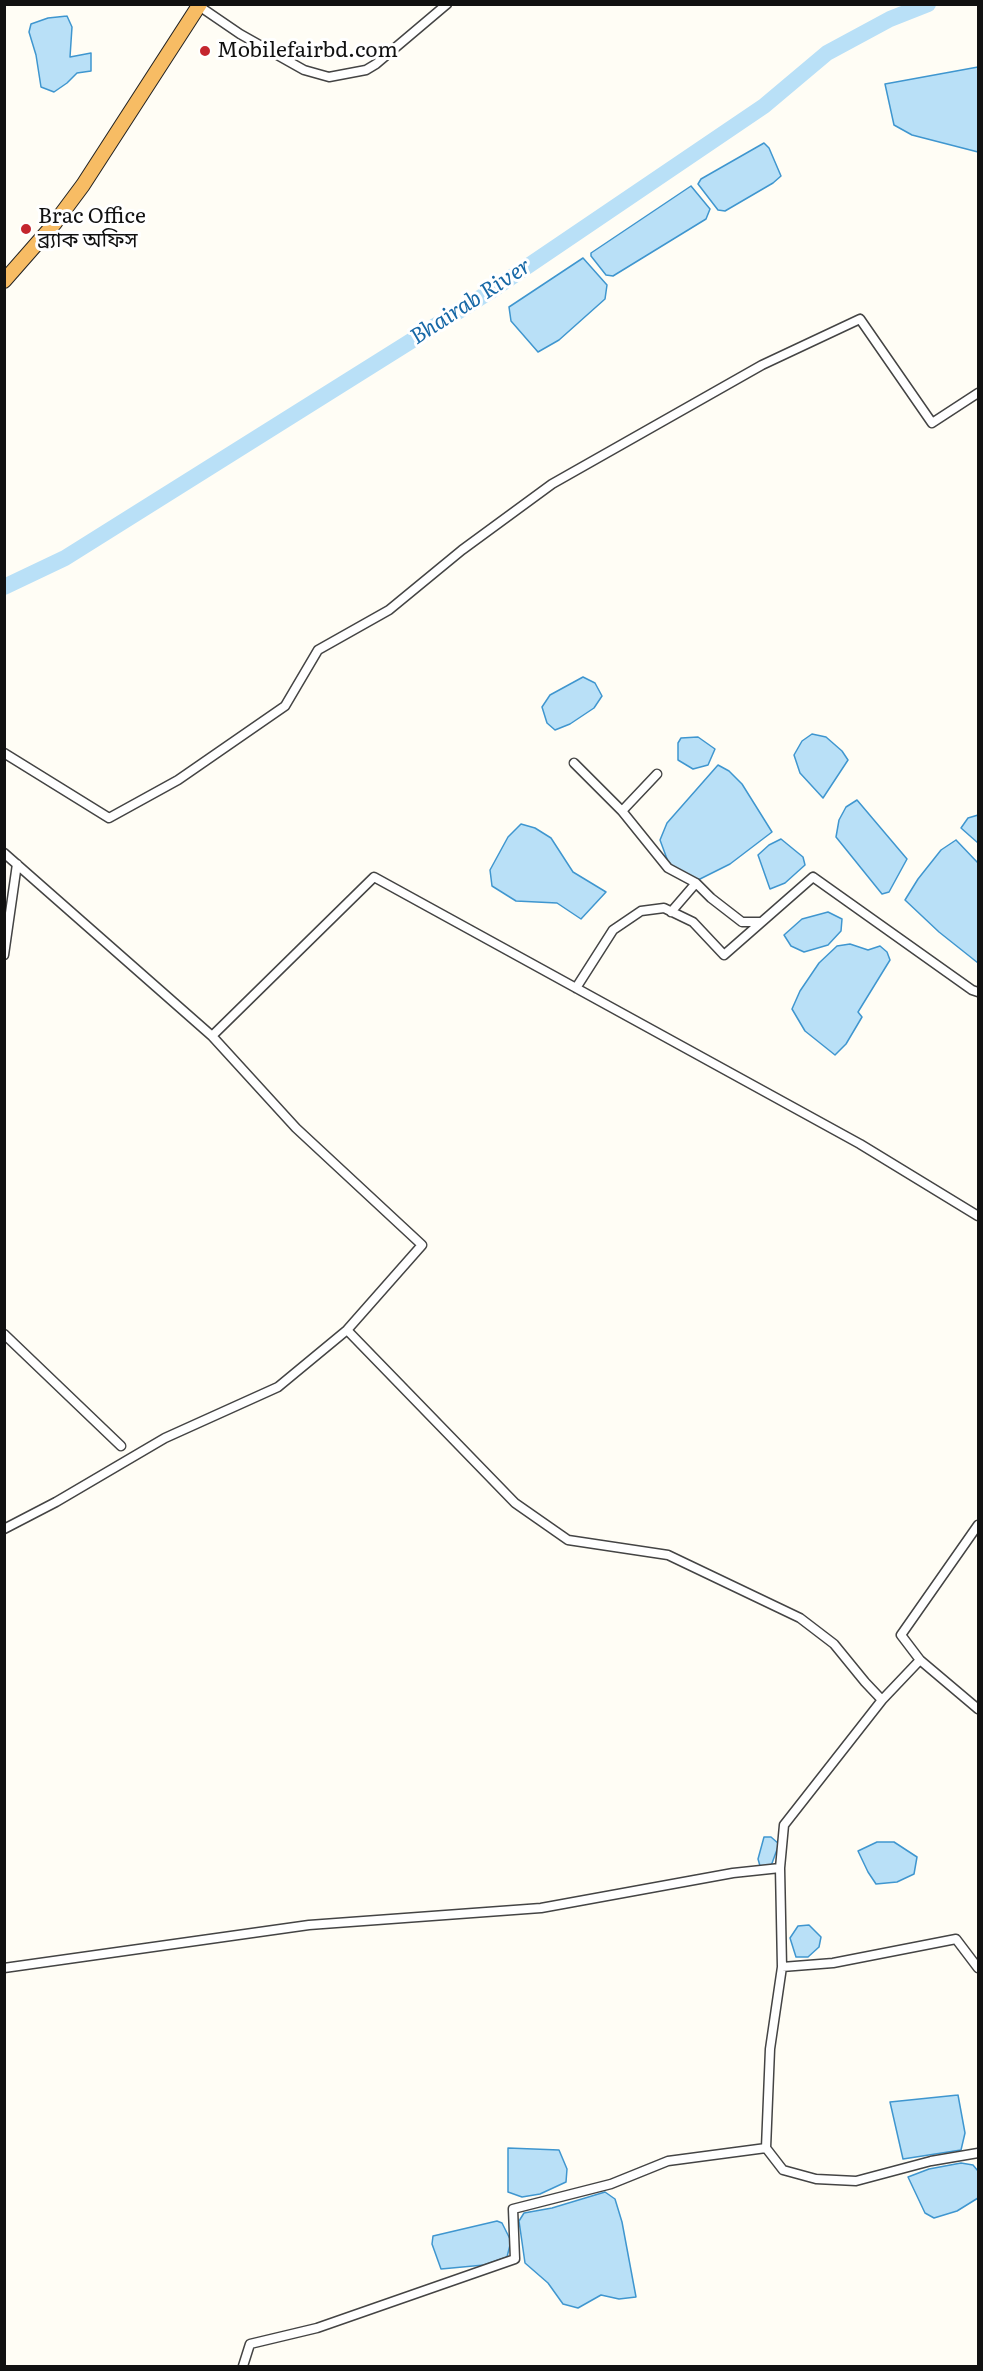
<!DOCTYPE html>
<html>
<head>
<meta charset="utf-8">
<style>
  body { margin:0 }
  #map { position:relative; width:983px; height:2371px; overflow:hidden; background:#fffdf5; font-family:Literata,serif }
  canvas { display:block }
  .frame { position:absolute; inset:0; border:6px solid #111; pointer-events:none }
</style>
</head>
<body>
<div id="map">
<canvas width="983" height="2371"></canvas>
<div class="frame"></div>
</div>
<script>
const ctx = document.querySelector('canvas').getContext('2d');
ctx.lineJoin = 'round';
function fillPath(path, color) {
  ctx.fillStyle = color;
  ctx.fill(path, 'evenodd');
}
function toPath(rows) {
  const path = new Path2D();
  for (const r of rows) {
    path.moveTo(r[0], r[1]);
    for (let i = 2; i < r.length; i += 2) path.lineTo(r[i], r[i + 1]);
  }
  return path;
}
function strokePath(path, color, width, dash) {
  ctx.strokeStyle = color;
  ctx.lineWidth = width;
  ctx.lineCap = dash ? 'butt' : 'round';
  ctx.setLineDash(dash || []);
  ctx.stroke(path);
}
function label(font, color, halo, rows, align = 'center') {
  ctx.font = font + ' Literata,"Noto Sans Bengali",serif';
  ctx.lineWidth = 6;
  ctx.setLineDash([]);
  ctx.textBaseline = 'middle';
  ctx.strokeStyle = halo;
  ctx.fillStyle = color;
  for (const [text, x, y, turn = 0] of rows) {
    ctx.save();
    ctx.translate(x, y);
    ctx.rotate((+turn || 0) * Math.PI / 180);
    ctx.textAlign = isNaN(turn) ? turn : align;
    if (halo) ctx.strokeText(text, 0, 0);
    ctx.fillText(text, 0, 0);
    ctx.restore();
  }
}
const water = toPath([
  [67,16,72,27,70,57,91,53,91,71,77,73,67,83,54,92,41,87,36,55,29,32,31,24,48,18,67,16],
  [978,67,978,152,912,135,894,125,885,84,978,67],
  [764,143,769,148,781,176,773,183,725,211,718,210,698,184,701,179,764,143],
  [691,186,710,209,706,219,613,276,606,275,591,256,591,253,691,186],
  [583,258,607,285,605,299,559,340,538,352,511,321,509,307,583,258],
  [583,677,595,683,602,696,594,708,570,724,555,730,547,723,542,707,550,695,583,677],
  [812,734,826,737,842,751,848,760,823,798,800,773,794,755,802,741,812,734],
  [698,737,715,749,708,765,693,769,678,760,678,743,681,738,698,737],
  [718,765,729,771,742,784,772,832,730,864,698,880,670,867,660,840,667,823,718,765],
  [857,800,907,859,889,892,882,894,836,837,839,820,846,807,857,800],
  [978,815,978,843,961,828,968,818,978,815],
  [521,824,535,828,551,838,573,872,606,892,581,919,557,903,516,901,492,886,490,870,508,837,521,824],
  [781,839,803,857,805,865,785,883,770,889,758,855,769,845,781,839],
  [956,840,978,863,978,963,939,932,905,900,918,879,941,850,956,840],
  [828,912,842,919,841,931,828,945,804,952,791,946,784,935,802,919,828,912],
  [850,944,868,950,880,946,887,952,890,960,858,1012,862,1017,846,1044,835,1055,805,1031,792,1009,800,991,819,963,837,946,850,944],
  [764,1837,771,1837,779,1844,771,1866,760,1866,758,1859,764,1837],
  [877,1842,894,1842,917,1857,914,1874,897,1882,876,1884,868,1872,858,1851,877,1842],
  [809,1925,821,1937,819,1947,808,1957,796,1957,790,1938,798,1926,809,1925],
  [958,2095,965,2133,961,2150,903,2159,890,2102,958,2095],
  [508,2148,559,2150,567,2169,566,2182,540,2194,522,2197,508,2192,508,2148],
  [961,2163,973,2165,978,2171,978,2198,957,2211,934,2218,925,2213,908,2177,929,2169,961,2163],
  [605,2192,615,2199,622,2222,636,2297,619,2299,601,2295,578,2308,563,2304,548,2283,525,2263,519,2221,524,2213,552,2208,605,2192],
  [497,2221,502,2223,511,2241,507,2257,484,2265,441,2269,432,2244,433,2236,497,2221]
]);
fillPath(water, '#b9e0f7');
strokePath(water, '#3f96cf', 1.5);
strokePath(toPath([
  [4,587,65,558,494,289,764,106,827,53,890,19,928,4]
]), '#b9e0f7', 16);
const minor = toPath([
  [199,6,240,34,304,70,329,77,366,70,376,64,447,4],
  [4,753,109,818,178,780,285,706,318,650,389,610,462,550,552,484,762,365,860,319,932,423,978,393],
  [574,763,622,811,668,868,696,883,711,898,742,922,761,922],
  [622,811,657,774],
  [4,853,212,1036,296,1128,422,1245,347,1330,278,1387,165,1438,56,1502,4,1529],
  [671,912,696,883],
  [4,955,17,864],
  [576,988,613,930,641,911,664,908,693,922,724,955,813,877,972,990,978,992],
  [212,1036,374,877,860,1144,978,1216],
  [347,1330,515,1503,568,1540,668,1555,800,1618,834,1644,865,1682,882,1700],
  [4,1334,121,1446],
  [920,1660,978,1709],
  [782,1967,833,1963,956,1939,978,1968],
  [4,1968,309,1925,541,1908,733,1873,780,1868],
  [766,2148,783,2170,816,2179,856,2181,931,2161,978,2153],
  [243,2366,250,2344,317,2328,515,2259,513,2209,611,2184,668,2161,766,2148,770,2049,782,1967,780,1868,784,1825,882,1700,920,1660,901,1635,978,1525]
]);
const trunk = toPath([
  [4,281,54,224,83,185,200,4]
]);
strokePath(minor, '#444', 11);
strokePath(trunk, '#222', 16);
strokePath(minor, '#fff', 8);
strokePath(trunk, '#f7bc64', 14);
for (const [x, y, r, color] of [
  [205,51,6,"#c4262e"],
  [26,229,6,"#c4262e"]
]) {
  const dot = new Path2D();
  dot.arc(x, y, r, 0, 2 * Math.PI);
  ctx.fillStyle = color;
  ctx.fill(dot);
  strokePath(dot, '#fff', 2);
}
label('21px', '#111', '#fff', [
  ["Mobilefairbd.com",217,51],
  ["Brac Office",38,217],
  ["ব্র্যাক অফিস",38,241]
], 'left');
label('italic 22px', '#1768a6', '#fff', [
  ["Bhairab River",471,302,-33]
]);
</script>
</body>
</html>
